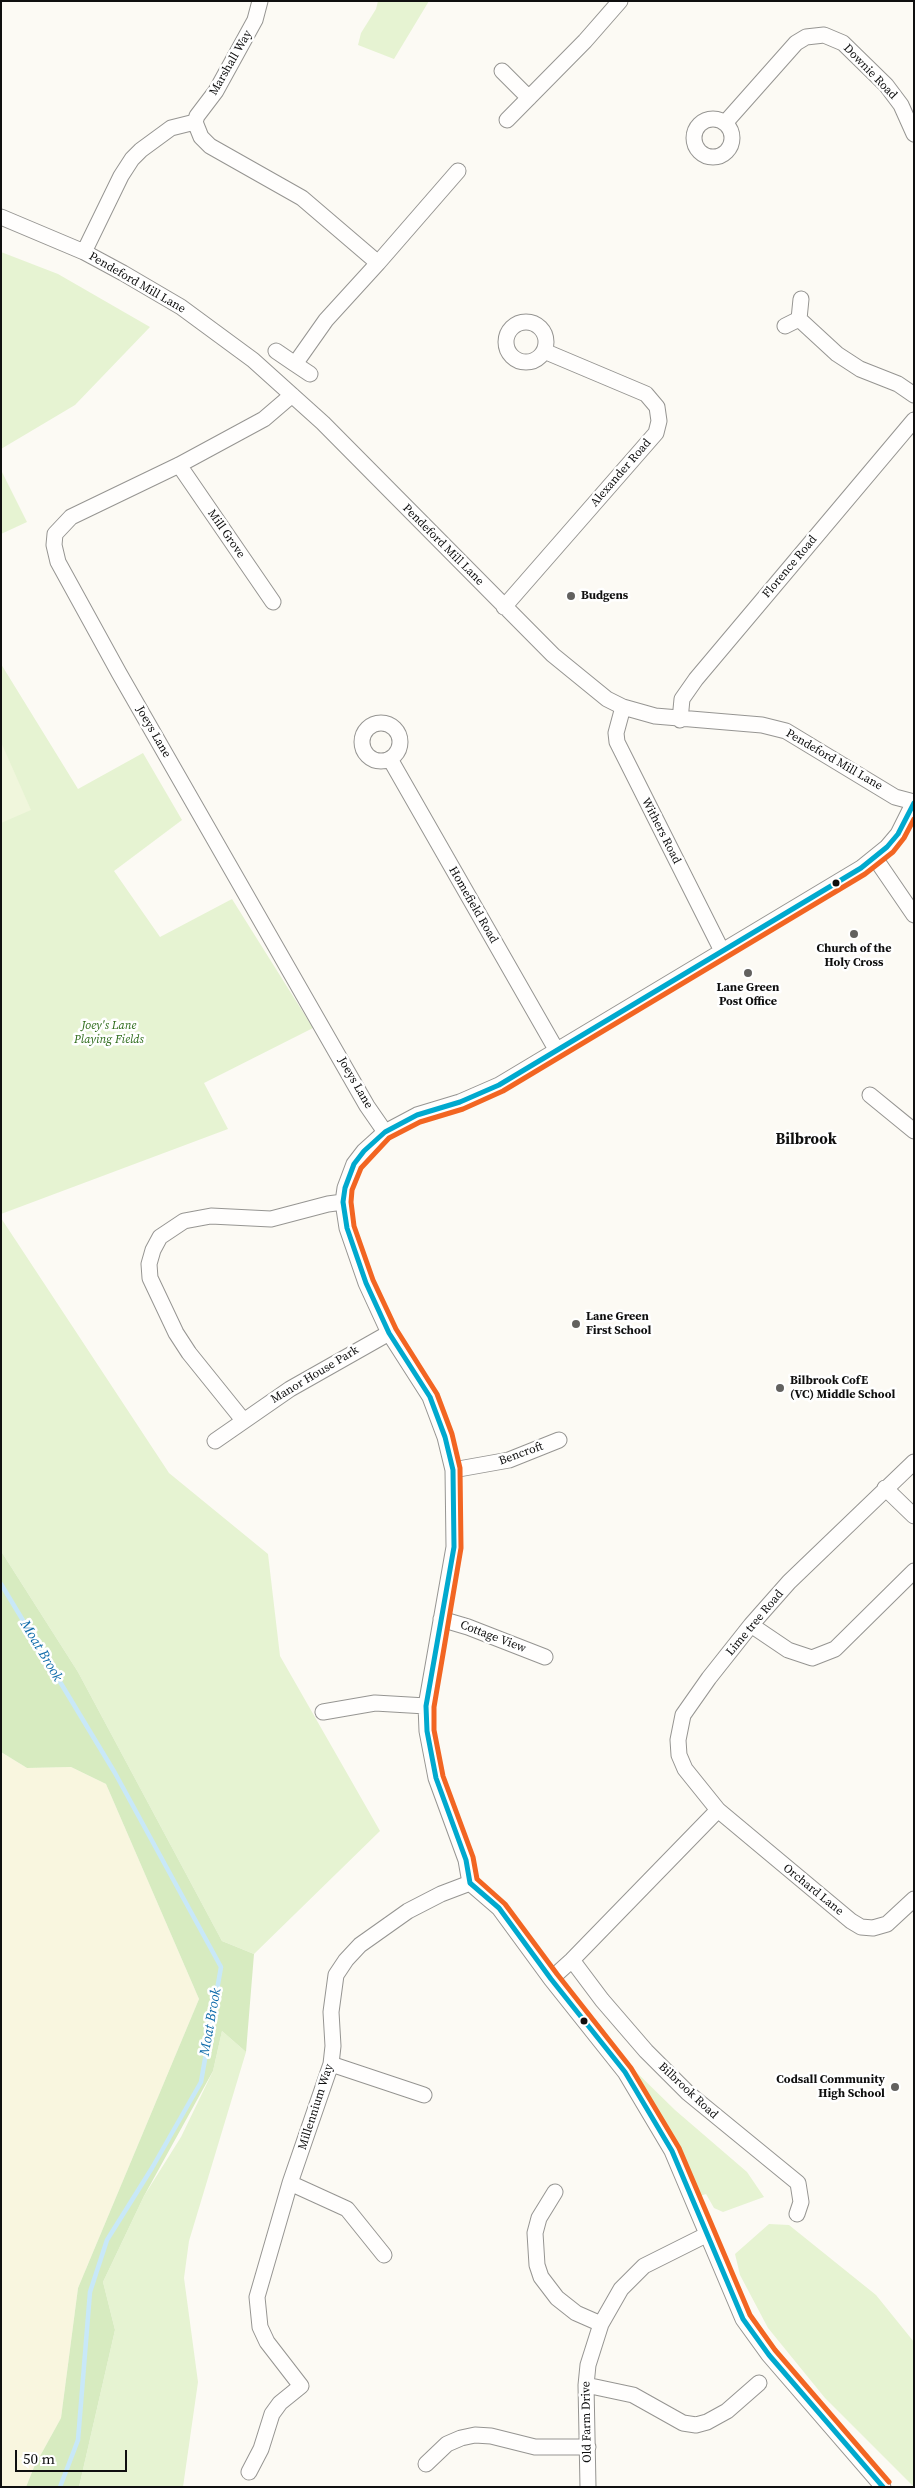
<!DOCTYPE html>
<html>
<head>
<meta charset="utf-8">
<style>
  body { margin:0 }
  #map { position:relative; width:915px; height:2488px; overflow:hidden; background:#fcfaf4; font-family:"Source Serif 4",serif }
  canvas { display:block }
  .frame { position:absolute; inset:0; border:2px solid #0f0f0f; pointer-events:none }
  .scale { position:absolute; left:15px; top:2450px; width:112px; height:22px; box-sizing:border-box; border:2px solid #0f0f0f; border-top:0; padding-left:6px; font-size:15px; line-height:18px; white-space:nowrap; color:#0f0f0f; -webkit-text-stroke:4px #fff; paint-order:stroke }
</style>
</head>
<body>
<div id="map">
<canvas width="915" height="2488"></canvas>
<div class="frame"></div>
<div class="scale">50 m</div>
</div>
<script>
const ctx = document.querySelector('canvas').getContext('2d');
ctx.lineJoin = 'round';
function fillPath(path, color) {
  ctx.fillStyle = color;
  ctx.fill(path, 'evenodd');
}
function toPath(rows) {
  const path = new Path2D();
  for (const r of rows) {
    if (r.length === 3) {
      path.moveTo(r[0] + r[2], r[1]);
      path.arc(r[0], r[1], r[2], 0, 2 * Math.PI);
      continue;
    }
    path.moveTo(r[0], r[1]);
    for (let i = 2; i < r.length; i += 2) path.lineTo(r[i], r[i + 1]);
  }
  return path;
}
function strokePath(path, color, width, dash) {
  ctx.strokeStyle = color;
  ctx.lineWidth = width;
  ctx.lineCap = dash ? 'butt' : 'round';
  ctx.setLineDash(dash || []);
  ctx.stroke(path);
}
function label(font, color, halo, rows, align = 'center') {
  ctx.font = font + ' "Source Serif 4",serif';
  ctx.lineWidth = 5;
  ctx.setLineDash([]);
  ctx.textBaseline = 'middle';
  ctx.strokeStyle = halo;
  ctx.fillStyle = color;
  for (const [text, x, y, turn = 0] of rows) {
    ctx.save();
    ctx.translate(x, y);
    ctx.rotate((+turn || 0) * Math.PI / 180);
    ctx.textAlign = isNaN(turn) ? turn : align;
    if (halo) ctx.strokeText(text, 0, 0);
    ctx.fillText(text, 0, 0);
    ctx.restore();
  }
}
fillPath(toPath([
  [1,1752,27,1768,71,1767,106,1784,199,1999,78,2288,61,2418,34,2467,26,2487,1,2487]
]), '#f9f6df');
fillPath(toPath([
  [378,1,429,1,394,59,358,45,361,33,376,9],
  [1,252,58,274,150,327,75,405,1,449],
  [1,470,27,522,1,534],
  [1,664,78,789,143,753,182,820,114,871,160,937,232,899,313,1028,204,1083,228,1129,1,1214],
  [1,1218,169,1473,268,1554,280,1656,380,1831,254,1954,222,1941,78,1672,1,1551],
  [222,2031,246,2052,189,2241,184,2278,198,2382,183,2487,79,2487,115,2330,103,2282,144,2196,181,2137,213,2071],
  [628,2064,675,2110,747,2172,764,2197,723,2212,714,2208,706,2194,700,2196,676,2142],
  [769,2224,789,2225,876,2295,914,2342,914,2487,825,2398,768,2328,740,2275,735,2254]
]), '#e6f3d2');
fillPath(toPath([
  [1,1551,78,1672,222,1941,254,1954,246,2052,222,2031,213,2071,144,2196,103,2282,115,2330,79,2487,26,2487,34,2467,61,2418,78,2288,199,1999,106,1784,71,1767,27,1768,1,1752]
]), '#d7ebc0');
fillPath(toPath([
  [1,742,31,810,1,823]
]), '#f0f6dc');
strokePath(toPath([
  [1,1584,115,1773,221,1967,201,2082,152,2168,107,2240,90,2292,78,2440,60,2487]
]), '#c8e8f8', 4.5);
const minor = toPath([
  [502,71,529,98],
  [713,138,19],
  [507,120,585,41,620,1],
  [195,122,201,137,210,146,302,198,378,263,326,320,295,364,276,351],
  [725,123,796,43,806,37,824,35,843,43,886,85,901,105,914,134],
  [1,217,84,252,123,273,181,307,253,360,323,423,553,655,607,699,623,707,655,716,762,725,786,731,895,797,914,802],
  [84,252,121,176,132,159,141,150,171,128,195,122,197,116,216,91,255,20,260,1],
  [378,263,458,171],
  [799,319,801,299],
  [526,342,20],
  [785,326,799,319,837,354,860,369,898,384,914,395],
  [295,364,310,374],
  [292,395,264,419,179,465,71,517,55,534,54,545,58,562,119,673,367,1106,385,1132],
  [179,465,273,602],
  [504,607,656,433,659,421,657,407,646,394,544,351],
  [623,707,616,733,617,742,722,951],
  [680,720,682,699,696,679,914,420],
  [381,742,19],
  [390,759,557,1051],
  [875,858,914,915],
  [870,1095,914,1131],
  [243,1420,189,1353,176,1333,150,1278,149,1264,153,1250,160,1237,184,1221,211,1216,271,1219,328,1204,343,1202],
  [215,1441,290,1389,389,1333],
  [914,1462,789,1582,751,1625,709,1678,683,1715,678,1740,679,1755,685,1769,718,1810,851,1921,861,1927,873,1928,887,1924,914,1899],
  [453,1470,509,1460,559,1440],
  [885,1488,914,1516],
  [441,1619,468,1627,545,1657],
  [751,1625,788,1650,812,1658,835,1649,914,1571],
  [323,1712,375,1703,426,1706],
  [572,1960,602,2000,646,2051,688,2093,798,2183,801,2202,797,2214],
  [551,1979,572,1960,718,1810],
  [331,2064,424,2095],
  [290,2183,347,2209,384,2255],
  [555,2192,539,2218,535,2233,537,2265,541,2277,557,2298,576,2313,601,2324],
  [586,2385,633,2395,683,2423,696,2425,707,2422,727,2411,759,2383],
  [426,2464,447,2444,461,2438,475,2435,491,2436,535,2447,588,2447],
  [249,2472,261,2449,272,2414,280,2403,301,2386,267,2342,260,2327,257,2297,290,2183,331,2064,333,2046,331,2012,336,1975,346,1960,360,1945,408,1911,441,1894,470,1883],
  [588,2487,586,2385,588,2365,601,2324,621,2289,644,2266,708,2234],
  [883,2487,769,2355,743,2319,672,2151,625,2072,551,1979,499,1908,470,1883,466,1860,436,1778,427,1731,426,1706,454,1547,453,1470,445,1437,430,1397,389,1333,366,1283,347,1228,343,1202,345,1188,354,1164,364,1151,385,1132,417,1115,460,1102,499,1085,861,868,887,847,898,834,914,802]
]);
strokePath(minor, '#969592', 17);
strokePath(minor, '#fffefd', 15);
strokePath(toPath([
  [883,2487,769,2355,743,2319,672,2151,625,2072,551,1979,499,1908,470,1883,466,1860,436,1778,427,1731,426,1706,454,1547,453,1470,445,1437,430,1397,389,1333,366,1283,347,1228,343,1202,345,1188,354,1164,364,1151,385,1132,417,1115,460,1102,499,1085,861,868,887,847,898,834,914,803]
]), '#00a9ce', 5);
strokePath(toPath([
  [889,2482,775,2350,750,2315,679,2148,631,2068,557,1974,505,1904,477,1879,473,1857,443,1776,434,1730,434,1707,461,1548,460,1468,452,1434,437,1394,396,1329,373,1280,354,1226,351,1202,352,1190,361,1168,389,1138,420,1122,463,1109,503,1091,865,874,893,852,904,838,914,819]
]), '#f26522', 5);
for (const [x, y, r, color] of [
  [571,596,5,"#62615f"],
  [836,883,4.5,"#0f0f0f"],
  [854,934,5,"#62615f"],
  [748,973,5,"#62615f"],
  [576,1324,5,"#62615f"],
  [780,1388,5,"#62615f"],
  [584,2021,4.5,"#0f0f0f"],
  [895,2087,5,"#62615f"]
]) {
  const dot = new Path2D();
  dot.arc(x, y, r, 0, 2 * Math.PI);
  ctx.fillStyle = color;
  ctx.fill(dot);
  strokePath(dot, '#fff', 2);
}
label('12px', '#0f0f0f', '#fff', [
  ["Marshall Way",231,63,-60],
  ["Downie Road",870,72,46],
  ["Pendeford Mill Lane",137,283,30],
  ["Alexander Road",621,473,-49],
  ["Mill Grove",226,534,55],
  ["Pendeford Mill Lane",443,545,45],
  ["Florence Road",790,567,-50],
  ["Joeys Lane",153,732,60],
  ["Pendeford Mill Lane",834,760,30],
  ["Withers Road",661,831,63],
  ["Homefield Road",473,905,60],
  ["Joeys Lane",355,1083,60],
  ["Manor House Park",315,1375,-31],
  ["Bencroft",521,1454,-20],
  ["Lime tree Road",755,1623,-50],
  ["Cottage View",493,1637,21],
  ["Orchard Lane",813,1890,39],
  ["Bilbrook Road",688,2091,43],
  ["Millennium Way",316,2107,-72],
  ["Old Farm Drive",587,2422,-91]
]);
label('bold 12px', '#0f0f0f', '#fff', [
  ["Budgens",581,596],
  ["Church of the",854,949,"center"],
  ["Holy Cross",854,963,"center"],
  ["Lane Green",748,988,"center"],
  ["Post Office",748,1002,"center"],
  ["Lane Green",586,1317],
  ["First School",586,1331],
  ["Bilbrook CofE",790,1381],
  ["(VC) Middle School",790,1395],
  ["Codsall Community",885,2080,"right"],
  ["High School",885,2094,"right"]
], 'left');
label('italic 12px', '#2d6b1a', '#fff', [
  ["Joey's Lane",109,1026],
  ["Playing Fields",109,1040]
]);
label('italic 14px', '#0e6baa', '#fff', [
  ["Moat Brook",41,1651,59],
  ["Moat Brook",211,2022,-80]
]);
label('bold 15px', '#0f0f0f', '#fff', [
  ["Bilbrook",806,1140]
]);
</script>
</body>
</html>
